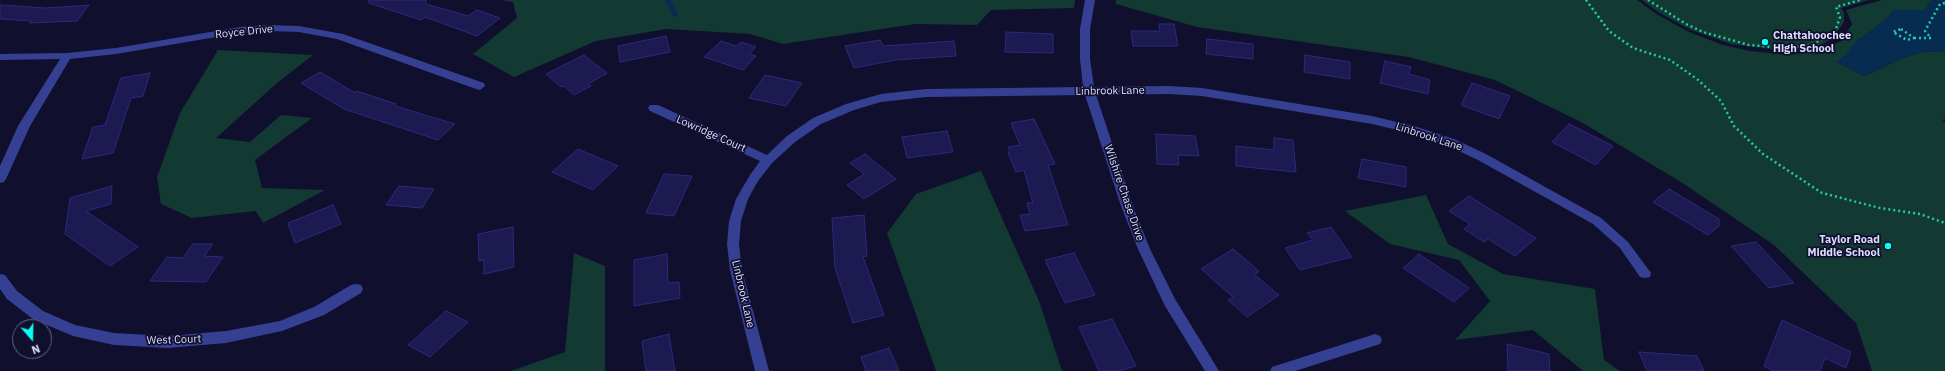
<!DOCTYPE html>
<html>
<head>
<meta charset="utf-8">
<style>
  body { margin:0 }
  #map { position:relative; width:1945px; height:371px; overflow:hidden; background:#100f2e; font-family:"IBM Plex Sans",sans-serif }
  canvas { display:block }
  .north { position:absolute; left:12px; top:319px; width:40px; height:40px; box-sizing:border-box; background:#100f2e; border:1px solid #626282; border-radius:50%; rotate:160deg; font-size:11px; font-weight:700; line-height:16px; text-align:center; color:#dddeff }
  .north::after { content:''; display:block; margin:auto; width:14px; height:18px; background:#09fff4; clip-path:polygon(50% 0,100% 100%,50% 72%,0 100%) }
</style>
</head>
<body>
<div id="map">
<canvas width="1945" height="371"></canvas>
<div class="north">N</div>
</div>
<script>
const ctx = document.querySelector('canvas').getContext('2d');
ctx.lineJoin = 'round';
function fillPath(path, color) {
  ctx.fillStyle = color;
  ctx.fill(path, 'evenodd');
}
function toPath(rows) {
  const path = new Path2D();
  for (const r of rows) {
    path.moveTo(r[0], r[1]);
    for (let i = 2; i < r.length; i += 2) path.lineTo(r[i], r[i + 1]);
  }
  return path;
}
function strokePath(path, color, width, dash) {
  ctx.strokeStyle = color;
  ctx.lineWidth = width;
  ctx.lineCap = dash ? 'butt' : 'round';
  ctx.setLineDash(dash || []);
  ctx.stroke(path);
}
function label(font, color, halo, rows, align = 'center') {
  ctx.font = font + ' "IBM Plex Sans",sans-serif';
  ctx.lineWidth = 3.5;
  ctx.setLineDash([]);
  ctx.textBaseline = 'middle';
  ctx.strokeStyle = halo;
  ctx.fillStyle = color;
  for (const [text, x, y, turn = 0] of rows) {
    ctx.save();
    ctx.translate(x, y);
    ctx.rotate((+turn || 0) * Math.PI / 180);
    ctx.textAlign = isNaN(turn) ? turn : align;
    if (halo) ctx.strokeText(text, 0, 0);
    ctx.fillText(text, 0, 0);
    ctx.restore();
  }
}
fillPath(toPath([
  [501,0,1075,0,1074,8,991,10,977,25,915,24,783,44,750,34,666,29,596,41,514,77,473,54,517,18,513,2],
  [1116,0,1637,0,1658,15,1689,32,1723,45,1750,51,1789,55,1823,50,1841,41,1852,24,1846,10,1882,0,1933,0,1929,3,1926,10,1894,10,1888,18,1856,42,1846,55,1837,62,1864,76,1905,57,1923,52,1945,51,1945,119,1942,120,1945,122,1945,371,1872,371,1856,323,1774,245,1684,184,1583,123,1495,80,1409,57,1197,27,1116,4],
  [1642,0,1869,0,1841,8,1844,13,1844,22,1833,38,1821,45,1803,50,1778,50,1731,44,1691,30,1658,12],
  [218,50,313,55,277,83,216,138,250,142,281,115,312,118,255,160,262,188,325,190,263,223,256,211,192,218,161,204,157,177,180,113],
  [981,171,1039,301,1062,371,936,371,887,233,916,194],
  [1426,195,1448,244,1503,274,1595,289,1604,360,1620,371,1583,371,1533,330,1455,340,1490,301,1459,260,1390,244,1345,211],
  [574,253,605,266,605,371,511,371,565,352]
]), '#123932');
fillPath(toPath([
  [1933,0,1945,0,1945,51,1923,52,1905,57,1864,76,1837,62,1846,55,1856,42,1888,18,1894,10,1925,10,1929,3]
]), '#062c51');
strokePath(toPath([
  [668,0,675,14]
]), '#062c51', 5.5);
const building = toPath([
  [369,0,426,0,426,4,468,16,477,10,500,18,477,36,425,17,421,20,369,3,369,0],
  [0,5,46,8,89,5,77,21,29,23,31,21,0,19,0,5],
  [1159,24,1174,24,1178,46,1133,46,1131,31,1160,31,1159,24],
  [1006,32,1053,34,1053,53,1005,52,1006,32],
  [666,36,670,52,620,62,618,46,666,36],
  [1207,39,1253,44,1253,59,1206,54,1207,39],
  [880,40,883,46,954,41,956,56,895,60,854,68,845,46,880,40],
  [721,41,736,46,741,42,756,47,749,54,756,56,743,70,704,57,721,41],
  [584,55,607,73,588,84,591,86,574,95,564,86,561,87,546,74,584,55],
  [1305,55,1350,62,1350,79,1304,72,1305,55],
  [1385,61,1411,67,1409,74,1430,80,1428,94,1380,83,1385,61],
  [320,72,355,93,357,91,396,104,395,106,455,124,438,140,344,109,301,83,320,72],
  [150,73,143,96,131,98,113,153,82,159,93,127,105,125,121,78,150,73],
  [765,75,802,83,786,106,749,98,765,75],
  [1472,83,1510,96,1499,119,1461,105,1472,83],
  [1034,119,1055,164,1048,165,1068,225,1025,231,1020,215,1030,214,1027,203,1033,203,1024,170,1016,172,1008,153,1010,152,1008,147,1020,145,1011,123,1034,119],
  [1569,124,1613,146,1596,165,1552,142,1569,124],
  [947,131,953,152,907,158,902,137,947,131],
  [1156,134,1195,136,1199,156,1178,155,1179,165,1157,164,1156,134],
  [1274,138,1293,140,1296,172,1236,166,1236,146,1274,150,1274,138],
  [578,149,618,166,593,190,552,172,578,149],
  [865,154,896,179,864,199,847,185,864,174,850,163,865,154],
  [1362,159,1406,167,1406,187,1358,178,1362,159],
  [664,174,692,176,674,216,646,213,664,174],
  [112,186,111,204,86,211,138,247,110,266,65,234,70,198,112,186],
  [399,186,434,189,422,208,386,205,399,186],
  [1669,189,1719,219,1719,226,1708,235,1653,202,1669,189],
  [1469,196,1536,238,1515,256,1488,239,1484,242,1464,229,1470,224,1449,211,1469,196],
  [333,205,341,224,295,243,288,223,333,205],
  [864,215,867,256,863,257,884,315,853,323,835,268,832,218,864,215],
  [513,227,514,267,484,274,484,260,479,261,478,234,513,227],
  [1331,227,1352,257,1300,270,1285,248,1313,240,1307,233,1331,227],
  [1756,242,1794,283,1769,288,1731,246,1756,242],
  [193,244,213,244,204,256,223,257,206,282,150,281,167,257,183,258,193,244],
  [1233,249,1259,271,1255,275,1279,295,1247,317,1228,300,1233,297,1201,269,1233,249],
  [1074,253,1095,295,1065,303,1045,260,1074,253],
  [667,254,668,283,679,282,680,298,634,306,634,260,667,254],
  [1419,254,1469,288,1454,302,1403,268,1419,254],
  [446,311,468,322,430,357,408,345,446,311],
  [1112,319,1136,366,1118,371,1099,371,1079,327,1112,319],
  [1782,320,1851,352,1846,368,1825,358,1820,371,1773,371,1764,366,1782,320],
  [669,334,675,371,646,371,642,341,669,334],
  [1507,344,1549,354,1550,371,1508,371,1507,344],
  [889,348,899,371,866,371,861,357,889,348],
  [1639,352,1697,356,1704,371,1647,371,1639,352]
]);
fillPath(building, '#1d1951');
strokePath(building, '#2e297f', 1);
strokePath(toPath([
  [1586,0,1609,31,1633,48,1670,60,1697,79,1721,101,1734,126,1763,154,1822,193,1880,208,1920,214,1945,223],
  [1648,0,1686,24,1703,32,1749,45,1785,48,1806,46,1829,37,1836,29,1840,17,1836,7,1860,0],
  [1901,29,1914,38,1907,40,1893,32,1901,29],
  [1914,38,1931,38,1925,31,1940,4,1945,3]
]), '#25cba9', 2.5, [2, 3]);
fillPath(toPath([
  [1085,0,1095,0,1090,29,1090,59,1094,87,1169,86,1202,88,1372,116,1417,127,1454,139,1486,154,1601,218,1628,242,1651,273,1650,277,1645,278,1640,277,1620,248,1593,224,1478,160,1446,145,1415,134,1372,124,1202,96,1169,94,1096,95,1133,206,1150,249,1175,299,1219,371,1205,371,1165,306,1138,249,1121,206,1085,95,926,97,881,102,854,110,821,124,795,142,772,163,758,181,748,199,741,221,739,244,742,270,769,371,755,371,730,270,727,244,729,221,736,199,750,175,760,161,650,111,648,108,650,105,658,105,767,155,787,136,813,118,846,104,881,94,926,89,1083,87,1080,59,1080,29,1085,0],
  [269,25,299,26,343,34,484,83,485,86,480,90,476,89,337,39,299,32,269,31,240,33,116,54,70,59,30,126,6,179,4,182,0,183,0,166,18,126,60,59,0,60,0,54,67,53,116,48,240,27,269,25],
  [0,274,5,275,17,291,43,311,75,325,114,333,168,336,226,331,280,321,314,307,351,285,356,284,361,285,363,289,361,293,324,315,282,331,226,343,168,348,114,345,73,336,33,319,7,299,0,289,0,274],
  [1375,334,1380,336,1382,340,1380,344,1295,371,1270,371,1272,367,1375,334]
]), '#364092');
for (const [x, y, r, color] of [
  [1765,42,4,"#09fff4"],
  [1888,246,4,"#09fff4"]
]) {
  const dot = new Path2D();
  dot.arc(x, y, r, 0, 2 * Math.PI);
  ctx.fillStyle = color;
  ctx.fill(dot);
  strokePath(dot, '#100f2e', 1.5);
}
label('11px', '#dddeff', '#100f2e', [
  ["Royce Drive",244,32,-6],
  ["Linbrook Lane",1110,91,-1],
  ["Lowridge Court",711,134,24],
  ["Linbrook Lane",1429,137,18],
  ["Wilshire Chase Drive",1124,193,71],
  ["Linbrook Lane",743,294,77],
  ["West Court",174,340,-2]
]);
label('bold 11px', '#dddeff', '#100f2e', [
  ["Chattahoochee",1773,36],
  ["High School",1773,49],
  ["Taylor Road",1880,240,"right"],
  ["Middle School",1880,253,"right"]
], 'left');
</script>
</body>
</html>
